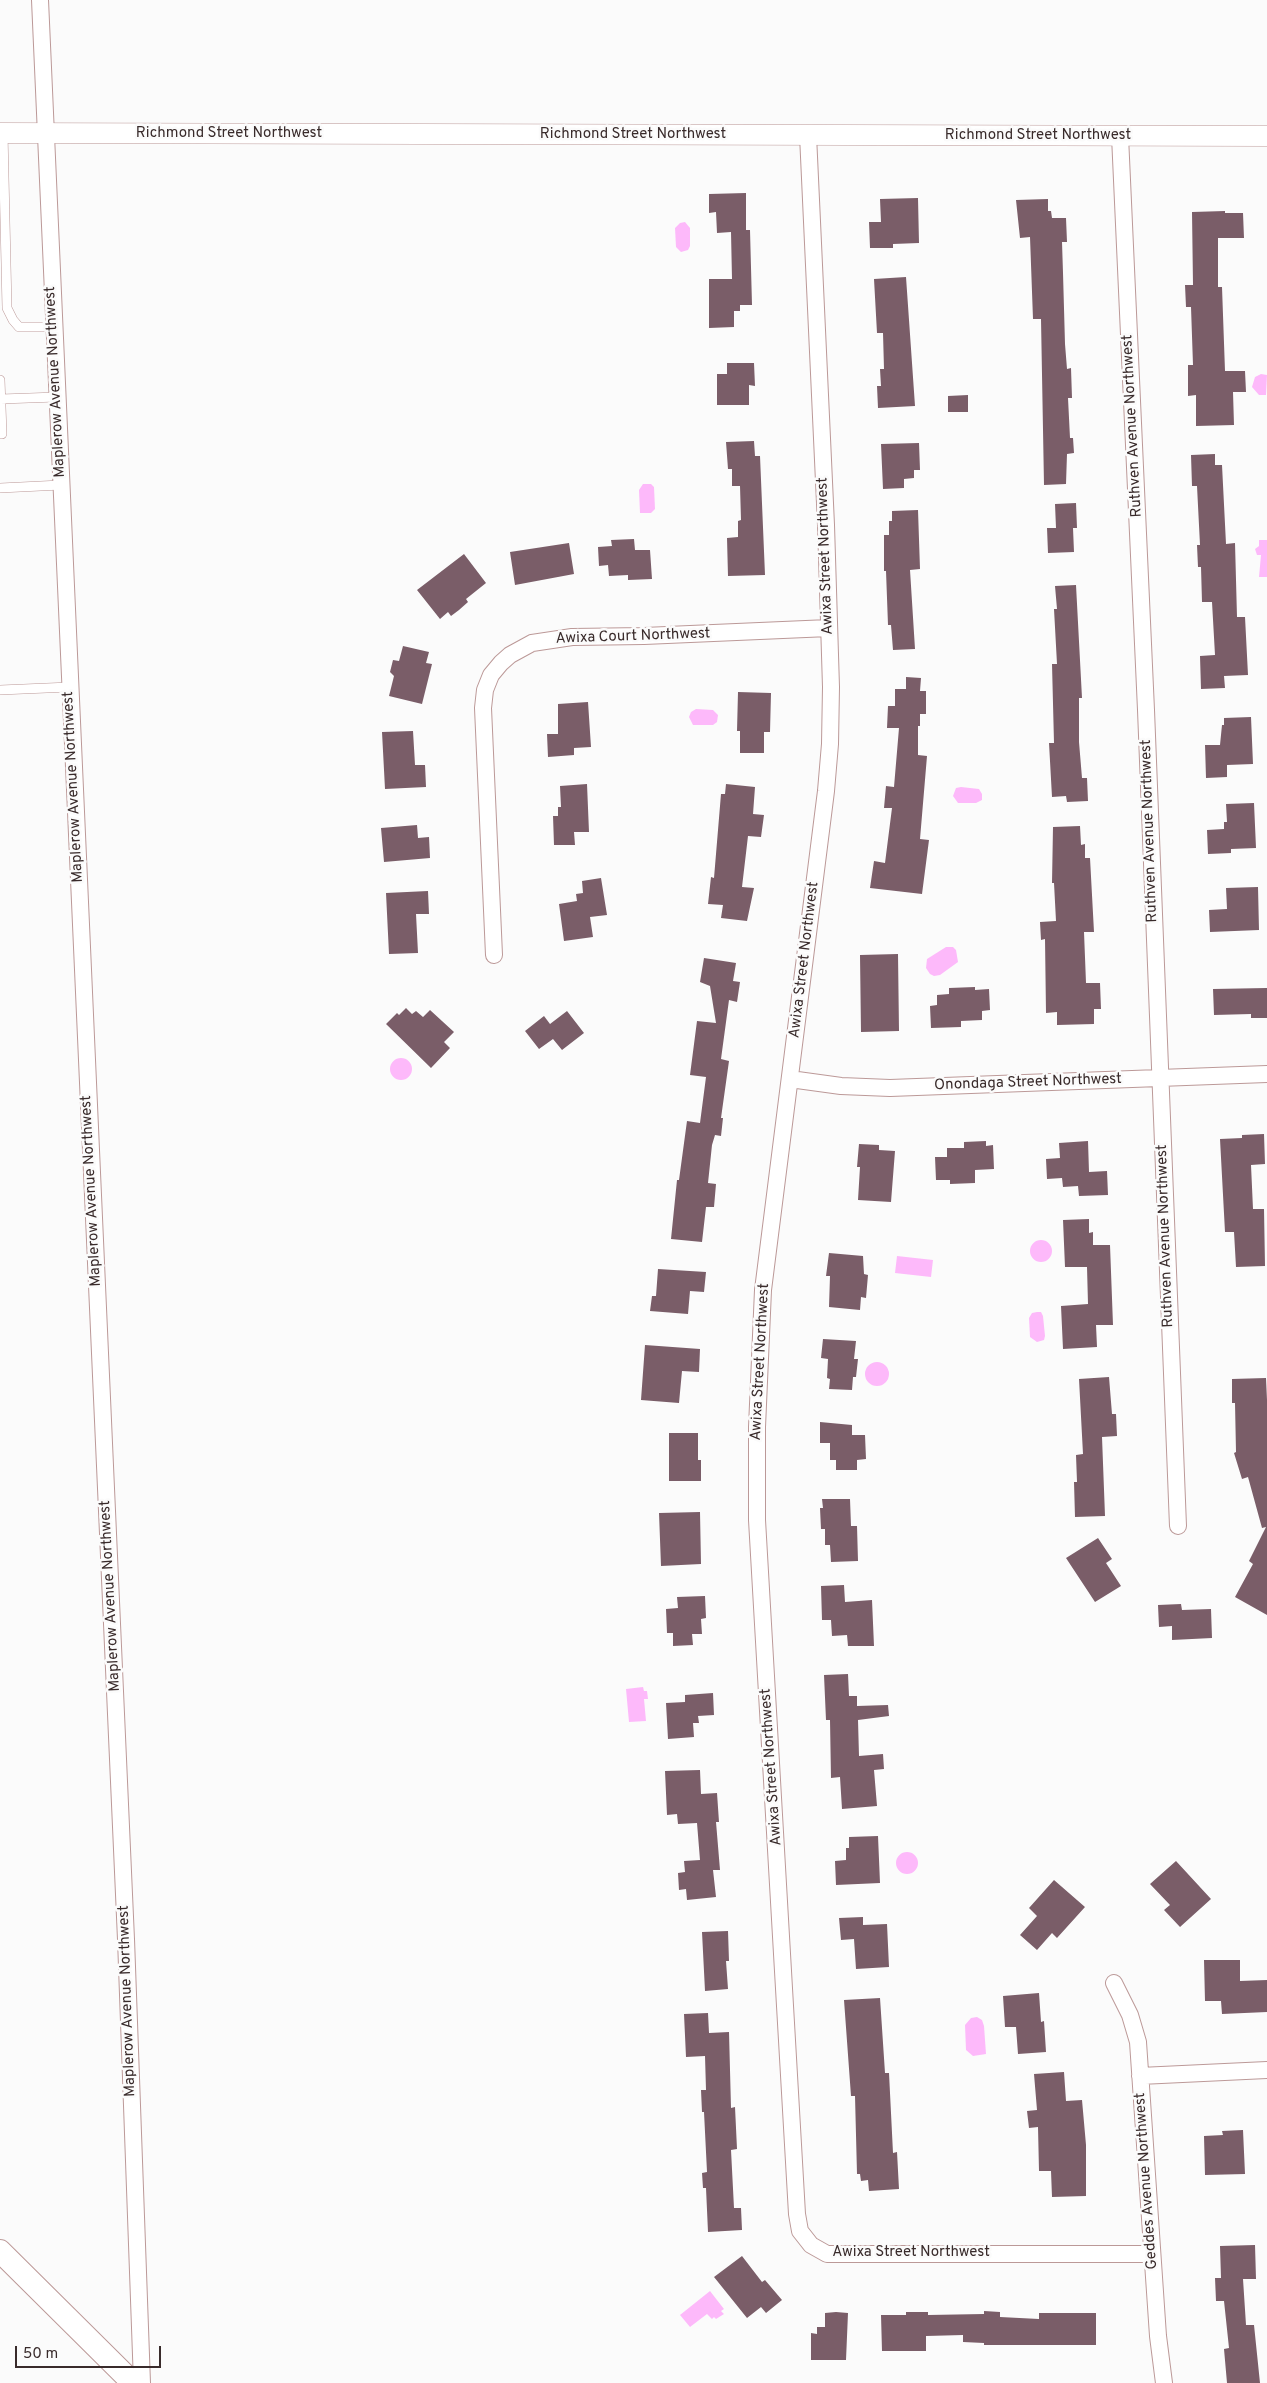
<!DOCTYPE html>
<html>
<head>
<meta charset="utf-8">
<style>
  body { margin:0 }
  #map { position:relative; width:1267px; height:2383px; overflow:hidden; background:#fbfbfb; font-family:Overpass,sans-serif }
  canvas { display:block }
  .scale { position:absolute; left:15px; top:2346px; width:146px; height:22px; box-sizing:border-box; border:2px solid #392b2b; border-top:0; padding-left:6px; font-size:15px; line-height:18px; white-space:nowrap; color:#392b2b; -webkit-text-stroke:4px #fbfbfb; paint-order:stroke }
</style>
</head>
<body>
<div id="map">
<canvas width="1267" height="2383"></canvas>
<div class="scale">50 m</div>
</div>
<script>
const ctx = document.querySelector('canvas').getContext('2d');
ctx.lineJoin = 'round';
function fillPath(path, color) {
  ctx.fillStyle = color;
  ctx.fill(path, 'evenodd');
}
function toPath(rows) {
  const path = new Path2D();
  for (const r of rows) {
    if (r.length === 3) {
      path.moveTo(r[0] + r[2], r[1]);
      path.arc(r[0], r[1], r[2], 0, 2 * Math.PI);
      continue;
    }
    path.moveTo(r[0], r[1]);
    for (let i = 2; i < r.length; i += 2) path.lineTo(r[i], r[i + 1]);
  }
  return path;
}
function strokePath(path, color, width, dash) {
  ctx.strokeStyle = color;
  ctx.lineWidth = width;
  ctx.lineCap = dash ? 'butt' : 'round';
  ctx.setLineDash(dash || []);
  ctx.stroke(path);
}
function label(font, color, halo, rows, align = 'center') {
  ctx.font = font + ' Overpass,sans-serif';
  ctx.lineWidth = 5;
  ctx.setLineDash([]);
  ctx.textBaseline = 'middle';
  ctx.strokeStyle = halo;
  ctx.fillStyle = color;
  for (const [text, x, y, turn = 0] of rows) {
    ctx.save();
    ctx.translate(x, y);
    ctx.rotate((+turn || 0) * Math.PI / 180);
    ctx.textAlign = isNaN(turn) ? turn : align;
    if (halo) ctx.strokeText(text, 0, 0);
    ctx.fillText(text, 0, 0);
    ctx.restore();
  }
}
fillPath(toPath([
  [685,222,690,228,690,246,688,250,681,252,676,247,675,228,680,223],
  [1261,374,1267,375,1266,395,1259,395,1252,387,1255,377],
  [643,484,651,484,654,487,655,509,651,513,640,513,639,490],
  [1259,540,1267,540,1267,577,1259,577,1261,555,1257,555,1255,549,1259,546],
  [696,709,713,710,718,715,717,722,713,725,693,725,689,717,691,712],
  [961,787,979,789,982,794,982,800,976,803,958,803,953,796,956,788],
  [946,947,953,947,956,950,958,962,940,975,934,976,930,974,926,968,927,959],
  [401,1069,11],
  [1041,1251,11],
  [897,1256,933,1260,931,1277,895,1273],
  [1037,1312,1041,1312,1043,1316,1045,1336,1044,1340,1037,1342,1030,1337,1029,1318,1032,1313],
  [877,1374,12],
  [643,1687,644,1691,647,1691,648,1699,644,1699,646,1721,629,1722,626,1689],
  [907,1863,11],
  [977,2017,982,2020,984,2026,986,2054,973,2056,966,2050,965,2025,971,2018],
  [710,2291,724,2309,721,2311,724,2314,716,2319,714,2317,712,2319,707,2314,690,2327,680,2315]
]), '#fdb9fa');
fillPath(toPath([
  [746,193,746,230,750,230,752,305,740,305,740,311,734,311,734,327,709,328,709,279,732,279,731,232,717,233,716,212,709,213,709,194],
  [918,198,919,243,893,244,893,248,870,248,869,222,881,222,880,199],
  [1048,199,1048,211,1051,211,1052,218,1066,218,1067,242,1062,242,1063,273,1065,344,1067,369,1071,368,1072,398,1068,398,1070,438,1073,438,1074,453,1067,454,1066,484,1044,485,1041,319,1033,319,1030,237,1020,238,1016,200],
  [1225,211,1225,213,1243,213,1244,238,1218,238,1218,287,1222,287,1225,371,1245,371,1246,392,1233,392,1234,425,1196,426,1196,395,1188,396,1188,365,1193,365,1191,307,1186,307,1185,285,1193,285,1192,212],
  [906,277,915,406,878,408,877,386,881,386,880,369,884,369,883,333,877,333,874,279],
  [727,363,754,363,755,386,749,385,749,405,717,405,717,374,727,374],
  [968,395,968,412,948,412,948,396],
  [754,441,755,456,760,456,765,575,728,576,727,538,738,537,738,521,741,520,740,486,732,486,732,469,728,469,726,442],
  [919,443,920,470,914,470,914,478,904,479,904,488,883,489,881,444],
  [1215,454,1215,465,1222,465,1226,544,1235,543,1237,617,1245,617,1248,675,1224,676,1225,688,1201,689,1200,656,1215,655,1212,602,1202,602,1201,567,1198,567,1197,545,1200,545,1197,486,1192,486,1191,455],
  [1076,503,1077,528,1073,528,1074,552,1048,553,1047,528,1056,528,1055,504],
  [918,510,920,569,910,570,915,649,893,650,891,625,888,625,886,571,884,571,884,535,889,535,889,521,892,521,892,511],
  [634,539,635,550,650,550,652,579,628,580,628,575,609,576,608,565,599,566,598,547,612,546,611,540],
  [569,543,574,574,515,585,510,552],
  [464,554,486,583,466,599,468,602,459,610,451,616,448,612,440,619,417,590],
  [1076,585,1082,698,1079,698,1079,742,1082,778,1087,778,1088,801,1067,802,1066,796,1052,797,1049,743,1054,743,1052,664,1057,664,1054,609,1057,609,1055,586],
  [403,646,429,652,426,663,432,664,422,704,389,696,394,676,390,672,393,660,399,661],
  [906,677,921,678,920,691,926,691,926,714,920,714,920,726,918,726,918,755,927,756,920,839,929,840,922,894,870,888,874,861,885,863,892,808,884,808,886,786,894,787,899,728,887,728,888,706,895,706,895,689,906,689],
  [738,692,771,693,770,732,764,732,764,753,740,753,740,731,737,731],
  [588,702,591,747,574,748,574,755,548,757,547,734,558,734,558,704],
  [1251,717,1253,764,1227,765,1227,777,1206,778,1205,745,1220,745,1222,725,1224,725,1224,718],
  [413,731,415,765,425,765,426,787,385,789,382,732],
  [587,784,589,832,574,832,575,845,554,845,553,816,558,816,558,807,561,807,560,786],
  [726,784,755,787,753,814,764,815,761,837,748,836,742,887,754,888,747,921,721,918,723,905,708,904,711,877,714,878,721,794,725,794],
  [1254,803,1256,848,1231,849,1231,853,1208,854,1207,830,1224,829,1224,822,1227,822,1226,804],
  [417,825,418,838,429,837,430,858,384,862,381,828],
  [1080,826,1081,845,1085,844,1085,858,1090,858,1094,932,1084,932,1086,983,1100,983,1101,1009,1094,1009,1094,1024,1057,1025,1057,1012,1046,1013,1045,939,1041,940,1040,922,1056,921,1054,883,1052,883,1053,827],
  [601,878,607,915,590,917,593,937,564,941,559,904,577,901,576,894,583,893,582,881],
  [1258,887,1259,930,1210,932,1209,910,1227,909,1226,888],
  [428,891,429,914,416,914,418,953,389,954,386,893],
  [898,954,899,1031,861,1032,860,955],
  [704,958,736,963,733,981,740,982,737,1002,729,1000,721,1059,729,1061,721,1118,723,1118,721,1136,715,1135,712,1145,708,1183,716,1184,714,1207,706,1207,702,1242,671,1239,677,1180,679,1180,687,1121,700,1123,706,1077,690,1075,697,1021,716,1023,710,986,700,982],
  [975,987,975,990,989,989,990,1010,982,1011,982,1020,961,1021,961,1027,931,1028,930,1006,937,1005,937,995,949,994,949,988],
  [1267,988,1267,1018,1251,1018,1251,1014,1214,1015,1213,989],
  [406,1008,412,1014,416,1011,423,1017,430,1010,454,1032,444,1042,450,1048,431,1068,386,1024,397,1013,399,1015],
  [567,1011,584,1033,562,1050,553,1039,539,1049,525,1031,544,1016,550,1024],
  [1264,1134,1265,1164,1251,1165,1253,1209,1264,1209,1265,1266,1236,1267,1234,1232,1225,1232,1220,1139,1242,1138,1242,1135],
  [986,1141,986,1146,993,1145,994,1169,975,1170,975,1183,950,1184,950,1180,936,1180,935,1157,947,1157,947,1148,964,1148,964,1142],
  [1088,1141,1089,1172,1107,1171,1108,1195,1079,1196,1078,1186,1063,1187,1062,1178,1047,1179,1046,1159,1060,1158,1059,1143],
  [859,1144,879,1145,879,1150,895,1151,891,1202,858,1200,860,1167,857,1167],
  [1089,1219,1089,1233,1093,1232,1093,1245,1110,1245,1113,1325,1096,1325,1097,1347,1063,1349,1061,1306,1088,1304,1087,1267,1065,1267,1063,1220],
  [829,1253,863,1256,864,1274,868,1275,866,1298,861,1297,860,1310,829,1307,830,1276,826,1276],
  [658,1269,706,1272,704,1292,690,1291,688,1314,650,1311,652,1296,656,1296],
  [823,1339,856,1341,854,1359,858,1359,856,1377,853,1377,852,1390,829,1389,830,1379,827,1378,828,1359,821,1358],
  [645,1345,700,1349,699,1372,682,1371,679,1403,641,1400],
  [1109,1377,1112,1414,1116,1414,1117,1436,1102,1437,1105,1516,1075,1517,1074,1482,1077,1482,1076,1455,1083,1454,1079,1379],
  [1266,1378,1267,1400,1267,1615,1235,1597,1253,1564,1249,1561,1266,1527,1262,1528,1248,1477,1242,1479,1234,1453,1236,1452,1235,1403,1232,1403,1232,1379],
  [820,1422,852,1425,852,1435,865,1435,866,1459,857,1460,857,1470,836,1470,836,1460,830,1460,830,1443,820,1443],
  [669,1433,698,1433,698,1460,701,1460,701,1481,669,1481],
  [822,1499,850,1499,851,1526,857,1526,858,1561,831,1562,830,1545,825,1545,825,1529,821,1529,820,1508,823,1508],
  [700,1512,701,1564,661,1566,659,1513],
  [1098,1538,1112,1559,1106,1563,1121,1586,1095,1602,1066,1558],
  [844,1585,845,1602,872,1600,874,1646,848,1646,847,1635,832,1636,831,1620,822,1620,821,1586],
  [705,1596,706,1618,701,1619,702,1634,692,1634,693,1645,673,1646,673,1633,667,1633,666,1609,678,1608,677,1597],
  [1181,1604,1182,1610,1211,1609,1212,1638,1172,1640,1172,1626,1159,1627,1158,1605],
  [848,1674,849,1696,857,1696,857,1706,888,1705,889,1716,858,1720,859,1756,883,1754,884,1769,874,1770,877,1806,842,1809,840,1777,831,1778,830,1720,826,1720,824,1675],
  [713,1693,714,1715,698,1716,699,1723,693,1723,694,1737,668,1739,666,1703,685,1702,685,1695],
  [700,1770,701,1794,717,1793,719,1822,716,1822,720,1870,713,1870,716,1897,687,1900,686,1889,679,1890,678,1873,685,1872,684,1861,700,1860,697,1823,678,1824,677,1814,667,1815,665,1771],
  [878,1836,880,1883,836,1885,835,1861,846,1860,846,1848,849,1848,849,1837],
  [1176,1861,1211,1899,1180,1927,1164,1910,1170,1905,1150,1884],
  [1054,1880,1085,1907,1057,1938,1052,1933,1037,1950,1020,1935,1037,1916,1029,1908],
  [863,1917,863,1925,887,1924,889,1967,856,1969,854,1939,841,1940,839,1918],
  [728,1931,729,1961,726,1961,728,1989,705,1991,702,1932],
  [1204,1960,1240,1960,1240,1981,1267,1980,1267,2012,1222,2014,1221,2001,1205,2001],
  [1039,1993,1041,2022,1044,2021,1046,2052,1018,2054,1016,2027,1005,2027,1003,1996],
  [880,1998,885,2073,889,2073,893,2153,897,2152,899,2189,869,2191,868,2180,861,2181,860,2174,857,2174,855,2096,851,2096,844,2000],
  [708,2013,709,2033,729,2032,731,2108,735,2107,737,2149,731,2150,734,2208,741,2208,742,2230,708,2232,706,2188,703,2188,702,2173,707,2172,704,2112,702,2112,701,2090,706,2090,705,2056,686,2057,684,2014],
  [1064,2072,1066,2101,1082,2100,1086,2145,1086,2196,1052,2197,1051,2171,1039,2171,1038,2127,1029,2128,1027,2111,1037,2110,1034,2074],
  [1243,2130,1245,2174,1205,2175,1204,2136,1223,2135,1222,2131],
  [1255,2245,1256,2279,1243,2279,1246,2325,1254,2325,1260,2383,1227,2383,1224,2349,1229,2348,1224,2301,1216,2301,1215,2278,1221,2278,1220,2246],
  [742,2256,762,2282,765,2280,782,2300,766,2313,761,2307,747,2318,714,2277],
  [984,2311,1000,2312,1000,2317,1039,2319,1039,2313,1096,2313,1096,2345,984,2345,984,2343,963,2342,963,2335,926,2336,926,2351,882,2351,881,2315,906,2315,906,2312,928,2312,928,2315,984,2314],
  [836,2312,848,2313,846,2360,811,2360,811,2333,817,2334,817,2327,825,2327,825,2313]
]), '#7a5d68');
const service = toPath([
  [3,133,7,308,13,320,19,327,54,327],
  [0,380,2,434,0,434],
  [1,399,57,397],
  [0,488,61,485],
  [0,690,70,687]
]);
const minor = toPath([
  [40,0,126,1939,142,2383],
  [808,135,826,525,831,687,830,744,826,791,763,1290,757,1427,757,1520,797,2214,800,2231,811,2245,827,2254,1152,2254],
  [1120,136,1146,710,1178,1526],
  [494,955,483,708,485,690,491,675,501,663,510,655,532,643,572,637,644,636,829,628],
  [790,1079,841,1086,890,1088,1267,1074],
  [1114,1983,1130,2015,1138,2042,1158,2336,1164,2383],
  [1140,2076,1267,2070]
]);
const tertiary = toPath([
  [0,133,1267,136]
]);
const secondary = toPath([
  [0,2251,133,2383]
]);
strokePath(service, '#bc9998', 10);
strokePath(minor, '#bc9998', 18);
strokePath(tertiary, '#bc9998', 21);
strokePath(secondary, '#bc9998', 24);
strokePath(service, '#fff', 9);
strokePath(minor, '#fff', 16);
strokePath(tertiary, '#fff', 20);
strokePath(secondary, '#fff', 22);
label('15px', '#392b2b', '#fbfbfb', [
  ["Richmond Street Northwest",229,134],
  ["Richmond Street Northwest",633,135],
  ["Richmond Street Northwest",1038,136],
  ["Maplerow Avenue Northwest",56,382,-93],
  ["Ruthven Avenue Northwest",1133,426,-93],
  ["Awixa Street Northwest",826,556,-92],
  ["Awixa Court Northwest",633,637,-2],
  ["Maplerow Avenue Northwest",74,787,-93],
  ["Ruthven Avenue Northwest",1150,831,-92],
  ["Awixa Street Northwest",805,960,-83],
  ["Onondaga Street Northwest",1028,1083,-2],
  ["Maplerow Avenue Northwest",92,1191,-93],
  ["Ruthven Avenue Northwest",1166,1236,-92],
  ["Awixa Street Northwest",761,1362,-87],
  ["Maplerow Avenue Northwest",111,1596,-93],
  ["Awixa Street Northwest",772,1767,-94],
  ["Maplerow Avenue Northwest",128,2001,-92],
  ["Geddes Avenue Northwest",1147,2181,-94],
  ["Awixa Street Northwest",911,2253]
]);
</script>
</body>
</html>
